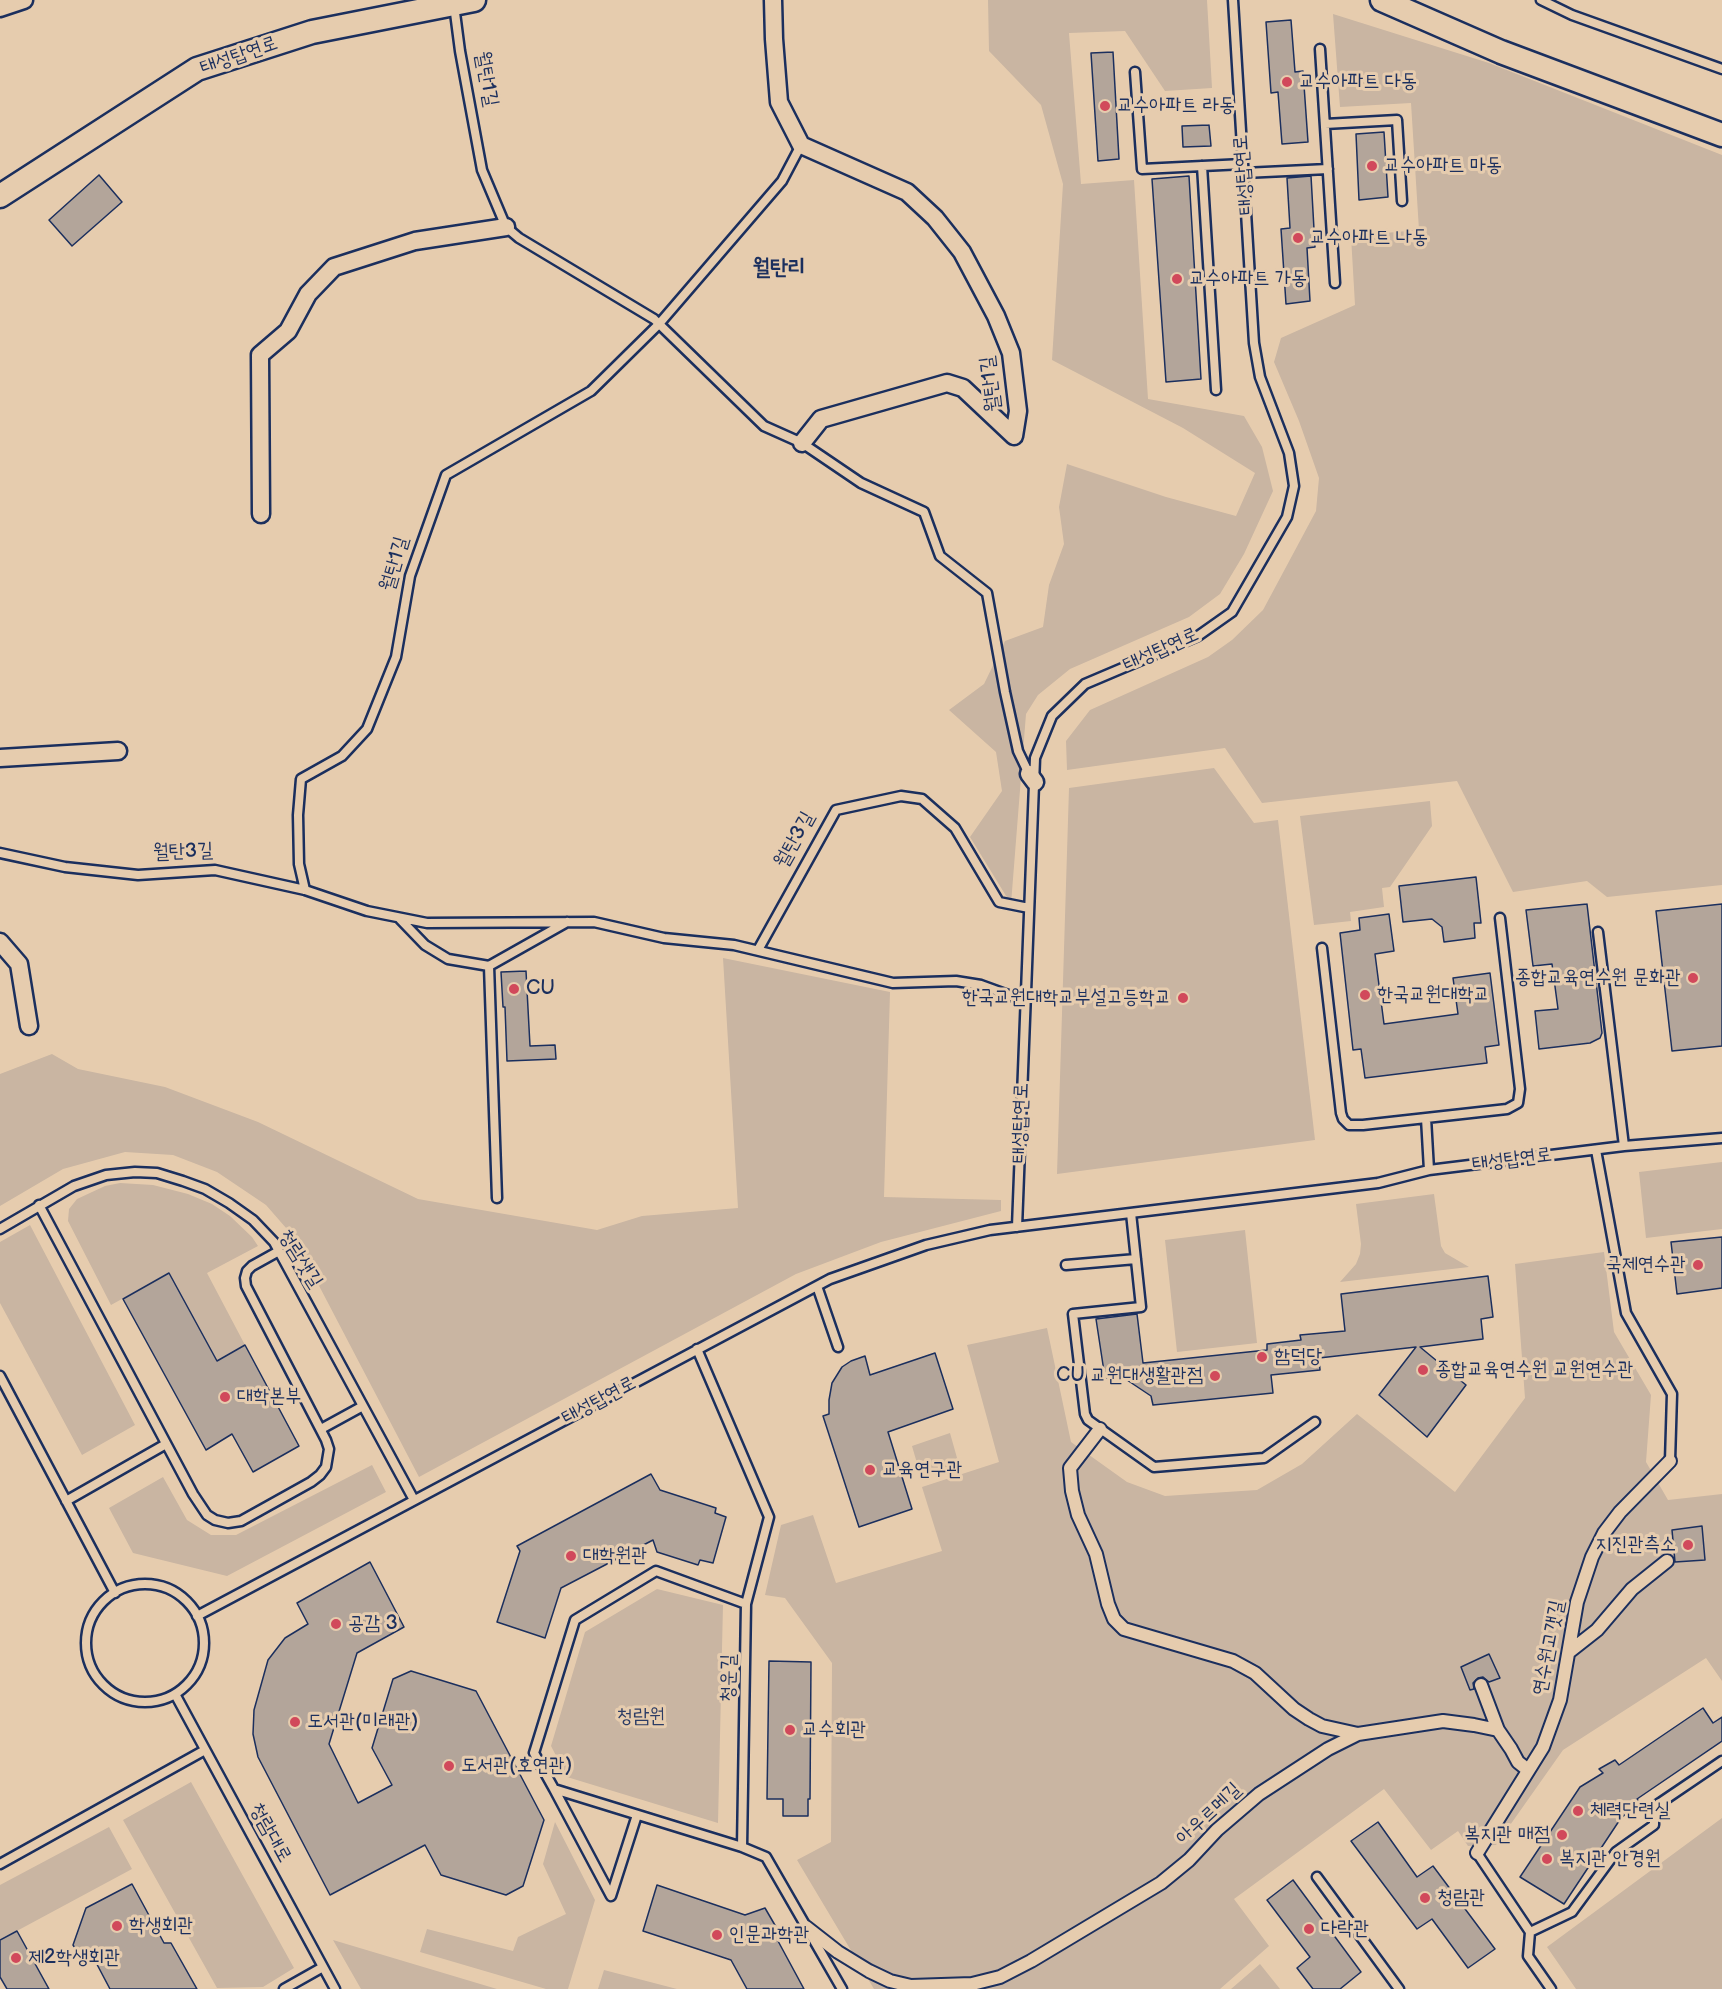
<!DOCTYPE html>
<html>
<head>
<meta charset="utf-8">
<style>
  body { margin:0 }
  canvas { display:block; background:#e6ccae }
</style>
</head>
<body>
<canvas width="1722" height="1989"></canvas>
<script>
const ctx = document.querySelector('canvas').getContext('2d');
ctx.lineJoin = 'round';
function fillPath(path, color) {
  ctx.fillStyle = color;
  ctx.fill(path, 'evenodd');
}
function toPath(rows) {
  const path = new Path2D();
  for (const r of rows) {
    if (r.length === 3) {
      path.moveTo(r[0] + r[2], r[1]);
      path.arc(r[0], r[1], r[2], 0, 2 * Math.PI);
      continue;
    }
    path.moveTo(r[0], r[1]);
    for (let i = 2; i < r.length; i += 2) path.lineTo(r[i], r[i + 1]);
  }
  return path;
}
function strokePath(path, color, width, dash) {
  ctx.strokeStyle = color;
  ctx.lineWidth = width;
  ctx.lineCap = dash ? 'butt' : 'round';
  ctx.setLineDash(dash || []);
  ctx.stroke(path);
}
function label(font, color, halo, rows, align = 'center') {
  ctx.font = font + ' "Balsamiq Sans","Poor Story",sans-serif';
  ctx.lineWidth = 6;
  ctx.setLineDash([]);
  ctx.textBaseline = 'middle';
  ctx.strokeStyle = halo;
  ctx.fillStyle = color;
  for (const [text, x, y, turn = 0] of rows) {
    ctx.save();
    ctx.translate(x, y);
    ctx.rotate((+turn || 0) * Math.PI / 180);
    ctx.textAlign = isNaN(turn) ? turn : align;
    if (halo) ctx.strokeText(text, 0, 0);
    ctx.fillText(text, 0, 0);
    ctx.restore();
  }
}
fillPath(toPath([
  [988,0,1207,0,1212,88,1165,91,1125,31,1069,33,1081,184,1134,180,1148,399,1244,416,1262,447,1273,491,1244,554,1220,594,1189,617,1070,669,1038,695,1026,714,1011,904,970,837,1002,791,996,752,949,710,984,684,1005,641,1043,627,1049,585,1064,544,1059,507,1067,464,1166,497,1236,516,1255,473,1183,428,1052,360,1063,184,1041,105,989,51],
  [1333,14,1489,63,1722,155,1722,885,1607,897,1587,881,1513,892,1457,781,1262,803,1225,748,1067,770,1066,741,1090,710,1208,657,1232,640,1263,610,1316,511,1319,478,1299,421,1274,362,1281,338,1355,305,1351,236,1419,230,1411,103,1340,107],
  [1214,768,1254,823,1278,820,1315,1140,1057,1174,1069,788],
  [1430,801,1432,826,1390,887,1382,888,1384,907,1350,912,1351,921,1314,925,1300,816],
  [723,958,890,992,884,1197,1001,1200,1001,1211,881,1242,796,1274,419,1477,293,1236,266,1205,217,1172,173,1155,125,1152,63,1169,0,1206,0,1074,52,1054,78,1069,165,1087,258,1122,418,1199,597,1230,642,1216,738,1208],
  [1722,1162,1722,1229,1646,1238,1639,1172],
  [120,1183,153,1185,188,1194,212,1204,230,1216,252,1237,258,1246,207,1273,245,1345,217,1361,169,1273,111,1305,68,1221,69,1209,77,1199,105,1186],
  [1434,1194,1441,1246,1445,1253,1469,1267,1340,1282,1356,1264,1360,1254,1361,1244,1356,1204],
  [30,1225,135,1425,82,1455,0,1303,0,1242],
  [1245,1230,1257,1343,1177,1352,1165,1240],
  [1604,1252,1614,1332,1651,1395,1646,1462,1668,1500,1722,1494,1722,1681,1706,1658,1563,1750,1496,1845,1468,1846,1458,1831,1431,1850,1384,1789,1234,1899,1269,1946,1220,1989,874,1989,797,1860,831,1842,832,1663,785,1598,765,1595,781,1525,813,1515,836,1583,942,1551,922,1487,999,1462,967,1345,1047,1328,1071,1442,1127,1482,1165,1496,1257,1490,1302,1464,1357,1414,1455,1492,1525,1398,1515,1264],
  [950,1433,959,1465,921,1477,912,1446],
  [372,1465,386,1492,227,1576,133,1553,109,1508,163,1477,187,1520,211,1535,236,1535],
  [657,1589,723,1605,718,1823,567,1777,551,1746,585,1632],
  [191,1782,294,1968,263,1987,217,1988,123,1820],
  [1722,1818,1722,1989,1576,1989,1547,1947],
  [555,1822,595,1900,568,1989,546,1989,420,1952,427,1929,513,1951,518,1937,566,1914,543,1864],
  [109,1827,132,1869,0,1940,0,1885],
  [333,1940,497,1989,361,1989],
  [1260,1964,1280,1989,1231,1989],
  [604,1970,677,1989,598,1989]
]), '#c9b5a2');
const building = toPath([
  [1291,20,1295,72,1303,71,1308,142,1282,144,1278,92,1271,93,1266,22,1291,20],
  [1113,52,1119,159,1098,161,1091,53,1113,52],
  [1209,125,1211,146,1183,147,1182,126,1209,125],
  [1384,132,1388,197,1359,200,1356,134,1384,132],
  [99,175,122,202,72,246,49,220,99,175],
  [1189,176,1201,379,1166,382,1152,179,1189,176],
  [1311,176,1315,247,1307,248,1310,301,1286,304,1281,229,1290,228,1287,178,1311,176],
  [1476,877,1481,923,1474,923,1475,938,1444,942,1442,927,1432,919,1403,922,1399,886,1476,877],
  [1587,904,1602,1033,1600,1038,1590,1043,1539,1049,1535,1011,1558,1009,1552,964,1533,966,1526,910,1587,904],
  [1722,904,1722,1046,1672,1051,1656,911,1722,904],
  [1389,914,1394,951,1375,954,1384,1024,1458,1014,1453,978,1490,973,1499,1045,1485,1047,1487,1063,1365,1078,1361,1049,1353,1050,1340,933,1360,930,1359,918,1389,914],
  [526,971,530,1046,555,1045,556,1059,507,1061,505,1007,503,1007,501,972,526,971],
  [1722,1237,1722,1288,1677,1294,1671,1242,1722,1237],
  [169,1273,217,1361,245,1345,299,1446,253,1472,232,1434,206,1450,123,1299,169,1273],
  [1488,1276,1493,1317,1481,1319,1483,1339,1420,1347,1466,1385,1427,1437,1379,1395,1416,1347,1319,1358,1320,1370,1271,1375,1273,1393,1153,1405,1151,1396,1121,1376,1105,1378,1096,1319,1137,1314,1143,1363,1267,1350,1267,1344,1301,1340,1300,1335,1345,1331,1341,1294,1488,1276],
  [935,1353,953,1409,888,1432,912,1509,859,1527,823,1416,829,1414,829,1400,832,1383,842,1367,851,1361,865,1356,870,1375,935,1353],
  [651,1474,660,1490,716,1508,715,1513,726,1517,713,1563,700,1560,698,1565,657,1552,653,1540,561,1588,545,1638,497,1622,520,1551,517,1546,651,1474],
  [1702,1526,1705,1560,1675,1562,1672,1530,1702,1526],
  [370,1562,404,1627,357,1653,329,1744,358,1803,392,1785,372,1748,393,1679,411,1671,476,1691,544,1820,523,1886,506,1895,441,1875,425,1845,330,1895,258,1757,253,1734,254,1710,268,1660,285,1638,308,1624,297,1603,370,1562],
  [1489,1654,1500,1678,1489,1682,1483,1677,1478,1678,1473,1683,1474,1689,1470,1690,1461,1667,1489,1654],
  [769,1661,811,1662,810,1799,808,1799,808,1816,783,1816,783,1799,767,1799,769,1661],
  [1703,1708,1713,1723,1722,1717,1722,1741,1637,1799,1640,1803,1621,1818,1564,1904,1520,1877,1580,1787,1603,1773,1599,1769,1615,1760,1619,1765,1703,1708],
  [1378,1822,1417,1877,1433,1866,1495,1949,1468,1968,1432,1919,1417,1929,1351,1841,1378,1822],
  [1293,1880,1361,1972,1340,1989,1313,1989,1297,1968,1310,1957,1267,1900,1293,1880],
  [132,1884,164,1943,171,1943,197,1989,110,1989,91,1953,82,1959,73,1945,86,1908,132,1884],
  [657,1885,745,1915,765,1908,783,1939,778,1941,804,1989,747,1989,731,1960,643,1931,657,1885],
  [17,1931,49,1989,7,1989,0,1977,0,1940,17,1931]
]);
fillPath(building, '#b3a59a');
strokePath(building, '#1b2f5e', 1.5);
const service = toPath([
  [1541,0,1572,15,1722,69],
  [454,5,460,51,482,170,506,227,519,238,654,319,764,426,802,443,861,483,924,512,940,556,987,593,1005,692,1018,751,1029,774],
  [1320,49,1335,283],
  [1135,72,1142,169,1243,164],
  [1325,124,1397,120,1402,201],
  [1202,166,1216,390],
  [1244,173,1328,169],
  [0,853,65,867,138,875,215,870,305,890,367,911,427,923,594,922,664,938,734,945,893,983,956,981,981,985,1025,1001],
  [305,890,299,864,298,815,301,779,342,756,367,729,396,657,410,576,446,475,591,391,659,324,782,181,801,145],
  [399,918,425,945,448,959,489,966,497,1198],
  [1598,932,1624,1146],
  [1322,948,1341,1113,1343,1119,1349,1125,1363,1125,1507,1109,1518,1103,1520,1089,1500,918],
  [758,950,836,810,901,796,922,799,955,828,999,902,1029,908],
  [489,966,567,922],
  [1426,1118,1429,1170],
  [1596,1150,1626,1313,1672,1394,1670,1461],
  [39,1205,193,1494,207,1515,215,1520,228,1523,241,1521,311,1482,320,1475,326,1467,329,1449,326,1440,246,1286,245,1278,247,1271,252,1266,279,1251],
  [1131,1213,1141,1307,1073,1314,1085,1414,1088,1420,1154,1467,1264,1458,1315,1422],
  [1017,1227,1035,758,1052,716,1085,684,1198,636,1232,612,1287,517,1294,486,1289,453,1260,377,1254,343,1233,0],
  [0,1229,74,1186,106,1175,135,1172,157,1173,183,1181,205,1189,229,1203,253,1220,274,1242,414,1500],
  [1066,1265,1136,1259],
  [817,1286,838,1347],
  [697,1349,769,1517,746,1604,742,1847],
  [0,1376,115,1593],
  [321,1429,363,1406],
  [66,1501,166,1444],
  [145,1643,59],
  [746,1604,656,1571,575,1620,534,1753,554,1789,742,1847,766,1857,842,1989],
  [197,1616,830,1279,926,1245,990,1230,1378,1183,1429,1170,1624,1146,1722,1138],
  [175,1694,335,1989],
  [554,1789,611,1896,637,1815],
  [1477,1853,1530,1932,1528,1956,1551,1989],
  [0,1864,205,1750],
  [1317,1877,1399,1989],
  [1530,1932,1572,1912,1616,1852,1654,1825,1654,1807,1722,1761],
  [284,1989,323,1967]
]);
const pedestrian = toPath([
  [1100,1429,1070,1468,1072,1491,1078,1515,1096,1554,1108,1604,1114,1619,1124,1629,1233,1661,1255,1673,1294,1709,1309,1719,1322,1726,1358,1734],
  [1569,1652,1597,1630,1632,1589,1667,1561],
  [1481,1685,1498,1730],
  [1477,1853,1543,1747,1560,1700,1577,1602,1592,1557,1604,1533,1620,1512,1670,1461],
  [806,1927,838,1952,869,1971,890,1981,911,1986],
  [904,1989,911,1986,972,1984,1000,1977,1031,1961,1161,1883,1189,1860,1217,1830,1259,1794,1328,1749,1358,1734,1443,1721,1474,1725,1498,1730,1511,1749,1518,1762,1528,1770]
]);
const minor = toPath([
  [773,0,774,39,779,102,801,145,907,192,935,218,962,252,996,316,1011,353,1018,411,1014,436,963,388,947,383,821,419,802,443],
  [0,8,24,0],
  [261,514,260,355,288,331,308,294,334,267,415,241,506,227],
  [0,758,118,751],
  [1029,774,1035,782],
  [0,942,19,964,29,1026]
]);
const secondary = toPath([
  [1382,0,1501,52,1722,135],
  [0,196,197,69,312,32,474,0]
]);
strokePath(service, '#1b2f5e', 13);
strokePath(pedestrian, '#1b2f5e', 16);
strokePath(minor, '#1b2f5e', 21);
strokePath(secondary, '#1b2f5e', 27);
strokePath(service, '#e6ccae', 8);
strokePath(pedestrian, '#e6ccae', 12);
strokePath(minor, '#e6ccae', 16);
strokePath(secondary, '#e6ccae', 22);
for (const [x, y, r, color] of [
  [1287,82,6,"#d1495b"],
  [1105,106,6,"#d1495b"],
  [1372,166,6,"#d1495b"],
  [1298,238,6,"#d1495b"],
  [1177,279,6,"#d1495b"],
  [1693,978,6,"#d1495b"],
  [514,989,6,"#d1495b"],
  [1365,995,6,"#d1495b"],
  [1183,998,6,"#d1495b"],
  [1698,1265,6,"#d1495b"],
  [1262,1357,6,"#d1495b"],
  [1423,1370,6,"#d1495b"],
  [1215,1376,6,"#d1495b"],
  [225,1397,6,"#d1495b"],
  [870,1470,6,"#d1495b"],
  [1688,1545,6,"#d1495b"],
  [571,1556,6,"#d1495b"],
  [336,1624,6,"#d1495b"],
  [295,1722,6,"#d1495b"],
  [790,1730,6,"#d1495b"],
  [449,1766,6,"#d1495b"],
  [1578,1811,6,"#d1495b"],
  [1562,1835,6,"#d1495b"],
  [1547,1859,6,"#d1495b"],
  [1425,1898,6,"#d1495b"],
  [117,1926,6,"#d1495b"],
  [1309,1929,6,"#d1495b"],
  [717,1935,6,"#d1495b"],
  [16,1958,6,"#d1495b"]
]) {
  const dot = new Path2D();
  dot.arc(x, y, r, 0, 2 * Math.PI);
  ctx.fillStyle = color;
  ctx.fill(dot);
  strokePath(dot, '#e6ccae', 2);
}
label('20px', '#1b2f5e', '#e6ccae', [
  ["태성탑연로",239,56,-19],
  ["월탄1길",486,79,80],
  ["태성탑연로",1244,175,-94],
  ["월탄1길",991,384,-97],
  ["월탄1길",395,564,-74],
  ["태성탑연로",1161,650,-24],
  ["월탄3길",795,840,-61],
  ["월탄3길",183,852,-2],
  ["태성탑연로",1021,1123,-88],
  ["태성탑연로",1512,1160,-7],
  ["청람샛길",300,1259,58],
  ["태성탑연로",599,1401,-28],
  ["연수원고갯길",1549,1648,-79],
  ["청운길",729,1678,-89],
  ["아우르메길",1209,1814,-43],
  ["청람대로",270,1833,61]
]);
label('20px', '#1b2f5e', '#e6ccae', [
  ["교수아파트 다동",1299,82],
  ["교수아파트 라동",1117,106],
  ["교수아파트 마동",1384,166],
  ["교수아파트 나동",1310,238],
  ["교수아파트 가동",1189,279],
  ["종합교육연수원 문화관",1681,978,"right"],
  ["CU",526,989],
  ["한국교원대학교",1377,995],
  ["한국교원대학교부설고등학교",1171,998,"right"],
  ["국제연수관",1686,1265,"right"],
  ["함덕당",1274,1357],
  ["종합교육연수원 교원연수관",1435,1370],
  ["CU 교원대생활관점",1203,1376,"right"],
  ["대학본부",237,1397],
  ["교육연구관",882,1470],
  ["지진관측소",1676,1545,"right"],
  ["대학원관",583,1556],
  ["공감 3",348,1624],
  ["도서관(미래관)",307,1722],
  ["교수회관",802,1730],
  ["도서관(호연관)",461,1766],
  ["체력단련실",1590,1811],
  ["복지관 매점",1550,1835,"right"],
  ["복지관 안경원",1559,1859],
  ["청람관",1437,1898],
  ["학생회관",129,1926],
  ["다락관",1321,1929],
  ["인문과학관",729,1935],
  ["제2학생회관",28,1958]
], 'left');
label('20px', '#2c3c65', '#e6ccae', [
  ["청람원",641,1717]
]);
label('bold 22px', '#1b2f5e', '#e6ccae', [
  ["월탄리",779,268]
]);
</script>
</body>
</html>
